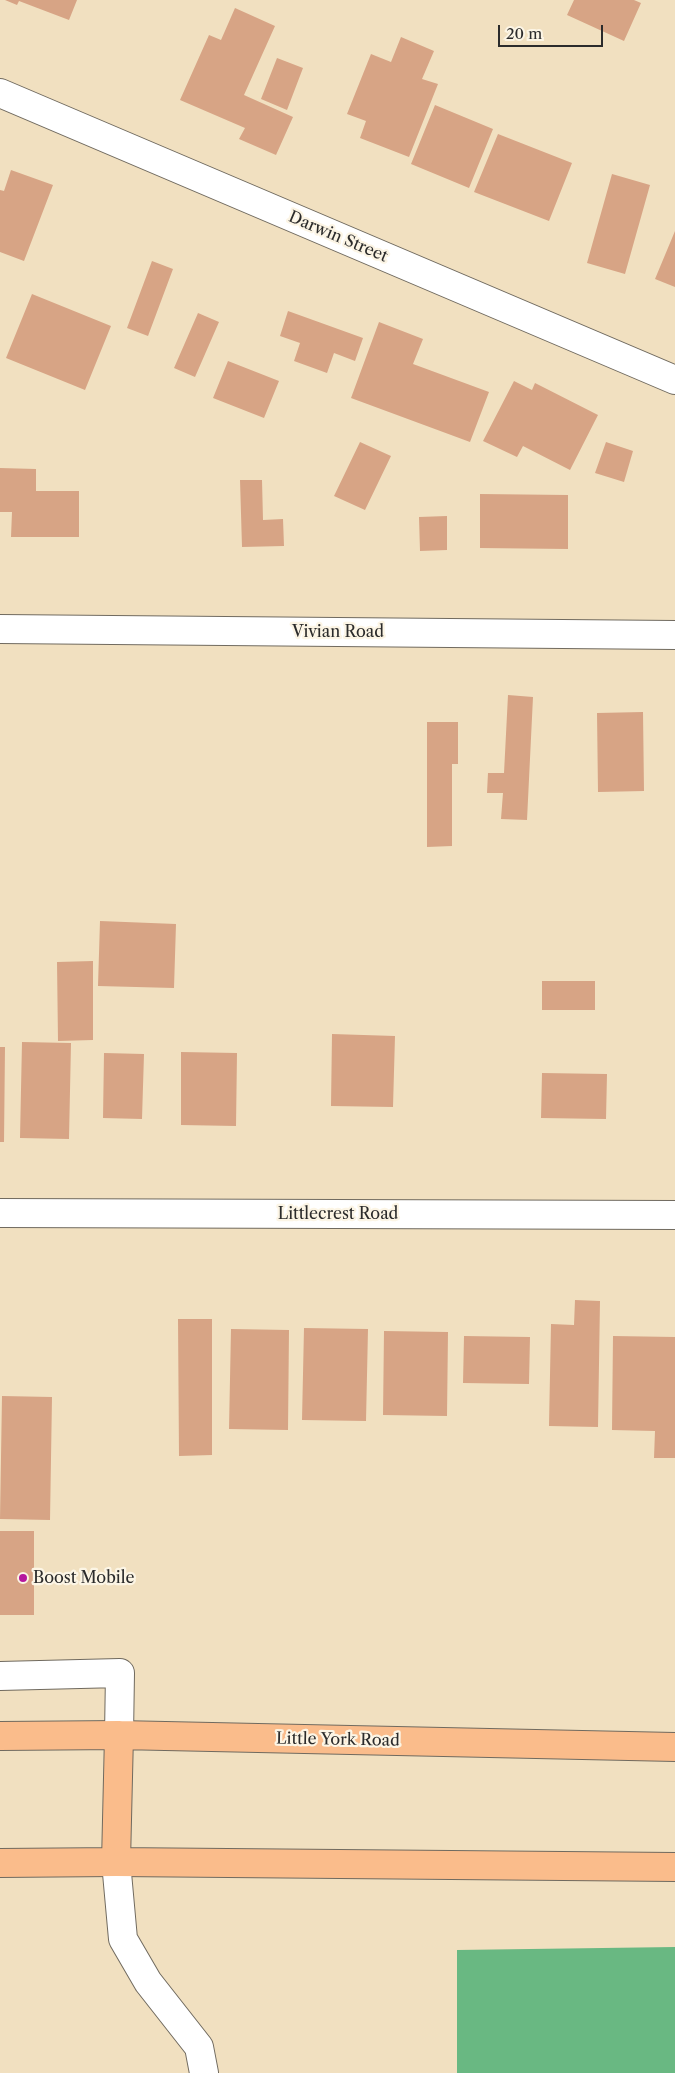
<!DOCTYPE html>
<html>
<head>
<meta charset="utf-8">
<style>
  body { margin:0 }
  #map { position:relative; width:675px; height:2073px; overflow:hidden; background:#f1e0c0; font-family:"Libre Caslon Text",serif }
  canvas { display:block }
  .scale { position:absolute; left:498px; top:25px; width:105px; height:22px; box-sizing:border-box; border:2px solid #2b2b2b; border-top:0; padding-left:6px; font-size:15px; line-height:18px; white-space:nowrap; color:#2b2b2b; -webkit-text-stroke:4px #fcf5e5; paint-order:stroke }
</style>
</head>
<body>
<div id="map">
<canvas width="675" height="2073"></canvas>
<div class="scale">20 m</div>
</div>
<script>
const ctx = document.querySelector('canvas').getContext('2d');
ctx.lineJoin = 'round';
function fillPath(path, color) {
  ctx.fillStyle = color;
  ctx.fill(path, 'evenodd');
}
function toPath(rows) {
  const path = new Path2D();
  for (const r of rows) {
    path.moveTo(r[0], r[1]);
    for (let i = 2; i < r.length; i += 2) path.lineTo(r[i], r[i + 1]);
  }
  return path;
}
function strokePath(path, color, width, dash) {
  ctx.strokeStyle = color;
  ctx.lineWidth = width;
  ctx.lineCap = dash ? 'butt' : 'round';
  ctx.setLineDash(dash || []);
  ctx.stroke(path);
}
function label(font, color, halo, rows, align = 'center') {
  ctx.font = font + ' "Libre Caslon Text",serif';
  ctx.lineWidth = 4.5;
  ctx.setLineDash([]);
  ctx.textBaseline = 'middle';
  ctx.strokeStyle = halo;
  ctx.fillStyle = color;
  for (const [text, x, y, turn = 0] of rows) {
    ctx.save();
    ctx.translate(x, y);
    ctx.rotate((+turn || 0) * Math.PI / 180);
    ctx.textAlign = isNaN(turn) ? turn : align;
    if (halo) ctx.strokeText(text, 0, 0);
    ctx.fillText(text, 0, 0);
    ctx.restore();
  }
}
fillPath(toPath([
  [675,1947,675,2073,457,2073,457,1950]
]), '#69b882');
fillPath(toPath([
  [5,0,77,0,69,20,19,1,17,5],
  [574,0,634,0,641,3,624,41,567,15],
  [235,8,275,26,244,95,293,117,276,155,239,139,245,128,180,100,209,35,221,40],
  [401,37,434,51,422,79,438,84,409,157,360,138,366,121,347,114,371,54,391,62],
  [277,58,303,68,287,110,261,99],
  [435,105,493,129,469,188,411,164],
  [498,134,572,163,549,221,474,192],
  [11,170,53,185,24,261,0,252,0,190,4,191],
  [612,174,650,185,625,274,587,263],
  [675,231,675,287,655,279],
  [152,261,173,269,148,336,127,328],
  [32,294,111,326,85,390,6,358],
  [288,311,363,338,355,361,334,353,327,373,294,361,300,343,280,336],
  [198,313,219,322,195,377,174,368],
  [379,322,423,339,413,364,489,392,470,442,351,398],
  [228,361,279,381,264,418,213,398],
  [514,381,532,390,535,383,598,415,570,470,523,446,517,457,483,441],
  [360,442,391,456,365,510,334,496],
  [606,442,633,451,624,482,595,473],
  [0,468,36,469,36,491,79,491,79,537,11,537,12,512,0,512],
  [240,480,262,480,263,520,283,519,284,546,242,547],
  [480,494,568,495,568,549,480,548],
  [447,516,447,550,420,551,419,517],
  [508,695,533,697,527,820,501,819,503,793,487,793,488,773,504,773],
  [643,712,644,791,598,792,597,713],
  [427,722,458,722,458,764,452,764,452,846,427,847],
  [100,921,176,924,174,988,98,986],
  [93,961,93,1040,58,1041,57,962],
  [542,981,595,981,595,1010,542,1010],
  [332,1034,395,1036,393,1107,331,1106],
  [22,1042,71,1043,69,1139,20,1138],
  [0,1047,5,1047,4,1142,0,1142],
  [181,1052,237,1053,236,1126,181,1125],
  [104,1053,144,1054,142,1119,103,1118],
  [542,1073,607,1074,606,1119,541,1118],
  [575,1300,600,1301,598,1427,549,1426,551,1324,574,1325],
  [178,1319,212,1319,212,1455,179,1456],
  [304,1328,368,1329,366,1421,302,1420],
  [231,1329,289,1330,288,1430,229,1429],
  [384,1331,448,1332,447,1416,383,1415],
  [464,1336,530,1337,529,1384,463,1383],
  [613,1336,675,1337,675,1458,654,1458,655,1431,612,1430],
  [2,1396,52,1397,50,1520,0,1519],
  [0,1531,34,1531,34,1615,0,1615]
]), '#d7a485');
const minor = toPath([
  [0,93,675,380],
  [0,629,675,635],
  [0,1213,675,1215],
  [0,1676,120,1673,119,1735],
  [116,1862,123,1939,148,1982,199,2047,204,2073]
]);
const major = toPath([
  [0,1736,119,1735,675,1747],
  [116,1862,119,1735],
  [0,1863,116,1862,675,1867]
]);
strokePath(minor, '#706a5f', 30);
strokePath(major, '#706a5f', 30);
strokePath(minor, '#fff', 28);
strokePath(major, '#fabc8b', 28);
for (const [x, y, r, color] of [
  [23,1578,5,"#b5179e"]
]) {
  const dot = new Path2D();
  dot.arc(x, y, r, 0, 2 * Math.PI);
  ctx.fillStyle = color;
  ctx.fill(dot);
  strokePath(dot, '#fcf5e5', 2);
}
label('16px', '#2b2b2b', '#fcf5e5', [
  ["Darwin Street",338,237,23],
  ["Vivian Road",338,632],
  ["Littlecrest Road",338,1214],
  ["Little York Road",338,1740,1]
]);
label('16px', '#2b2b2b', '#fcf5e5', [
  ["Boost Mobile",33,1578]
], 'left');
</script>
</body>
</html>
